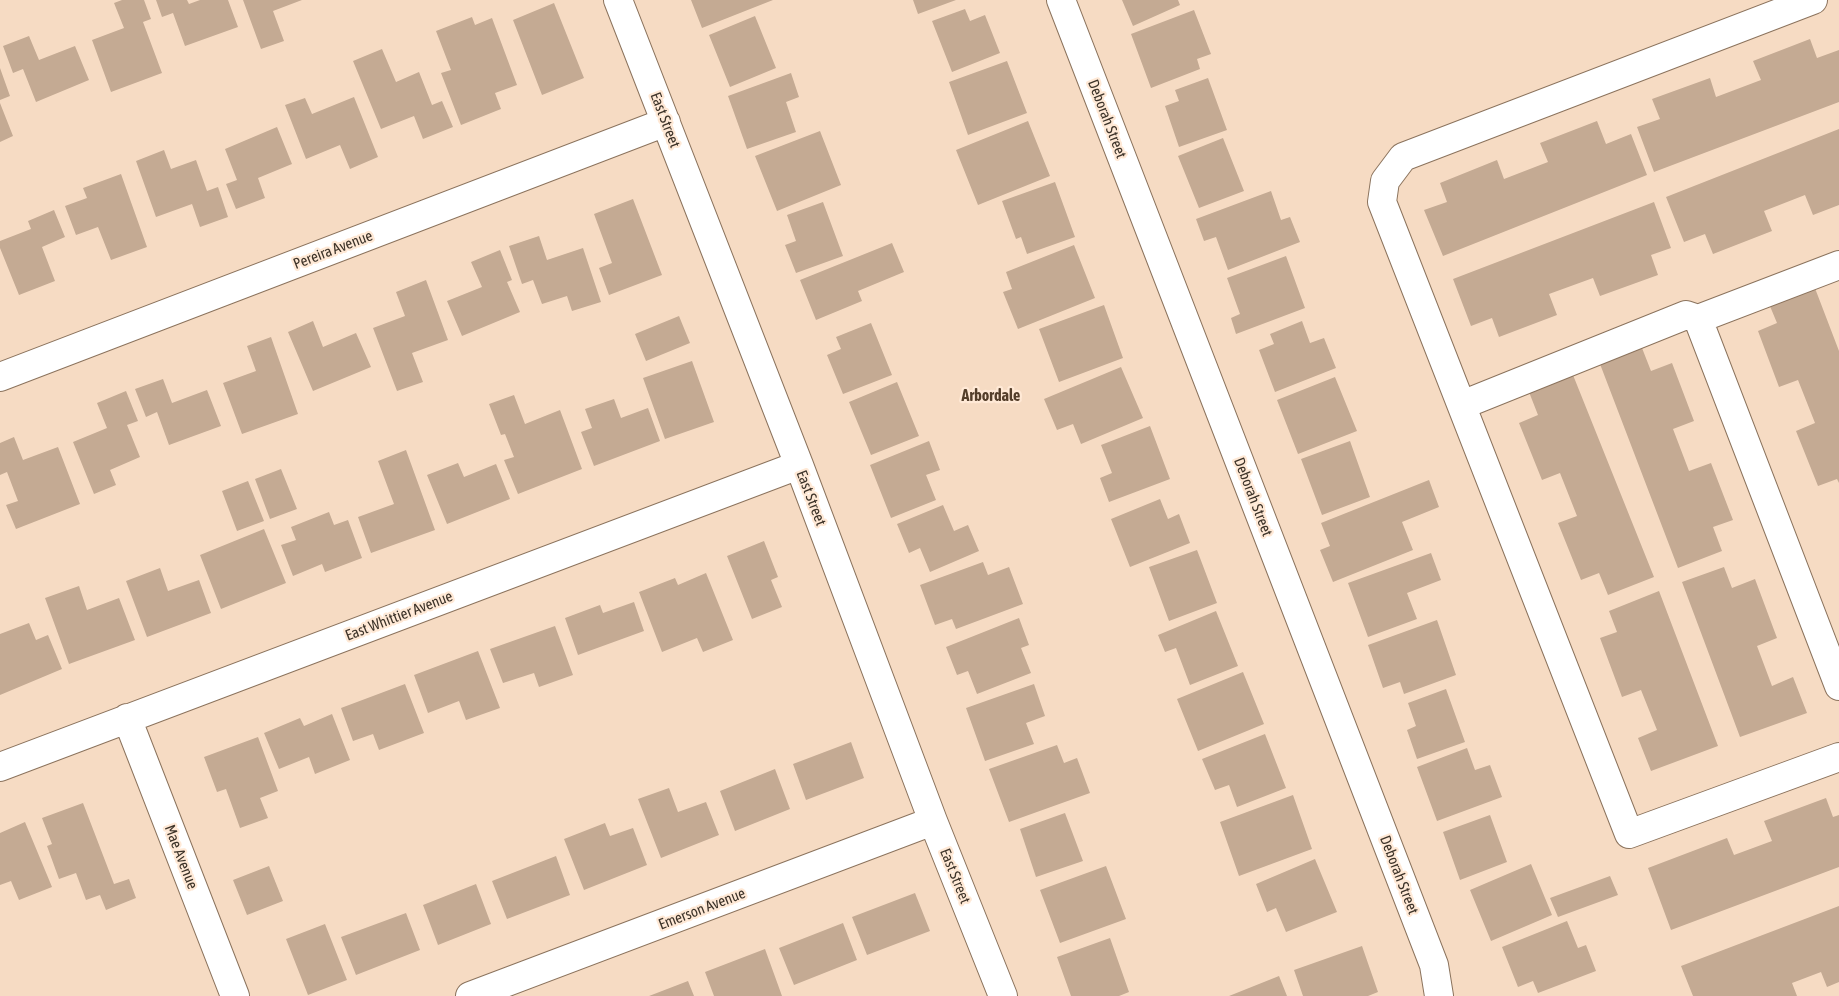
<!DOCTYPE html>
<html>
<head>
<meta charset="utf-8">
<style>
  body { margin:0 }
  canvas { display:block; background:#f6dbc3 }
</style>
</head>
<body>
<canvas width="1839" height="996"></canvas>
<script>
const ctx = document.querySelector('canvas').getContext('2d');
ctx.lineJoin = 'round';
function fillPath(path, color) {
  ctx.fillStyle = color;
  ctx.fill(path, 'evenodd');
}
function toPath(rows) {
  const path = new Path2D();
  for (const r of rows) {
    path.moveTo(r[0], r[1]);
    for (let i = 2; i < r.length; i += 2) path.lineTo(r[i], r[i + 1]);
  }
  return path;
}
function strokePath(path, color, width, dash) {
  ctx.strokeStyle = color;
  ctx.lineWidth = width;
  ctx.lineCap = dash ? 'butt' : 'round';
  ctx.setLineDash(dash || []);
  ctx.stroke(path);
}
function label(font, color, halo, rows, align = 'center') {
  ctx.font = font + ' "Asap Condensed",sans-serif';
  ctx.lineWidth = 4.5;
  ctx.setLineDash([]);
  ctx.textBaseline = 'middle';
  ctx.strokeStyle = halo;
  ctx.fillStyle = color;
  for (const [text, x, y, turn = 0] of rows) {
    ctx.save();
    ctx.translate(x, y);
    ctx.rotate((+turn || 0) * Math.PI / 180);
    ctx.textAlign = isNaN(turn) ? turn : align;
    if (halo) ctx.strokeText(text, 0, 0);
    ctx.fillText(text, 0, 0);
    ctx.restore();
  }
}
fillPath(toPath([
  [122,0,144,0,151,19,143,22,162,73,111,92,92,40,124,28,114,3],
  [156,0,187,0,189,4,200,0,228,0,238,27,185,46,173,13,162,17],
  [243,0,302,0,273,11,284,41,261,49],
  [691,0,773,0,702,28],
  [913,0,956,0,918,14],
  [1122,0,1178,0,1180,5,1133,26],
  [554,3,584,78,542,95,513,20],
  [965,9,970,21,985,15,1000,53,952,72,932,21],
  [1194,10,1211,54,1197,59,1200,69,1151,88,1131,34],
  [755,16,776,68,730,87,709,35],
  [472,17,475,25,492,18,517,85,495,93,501,109,461,125,441,73,451,70,436,31],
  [29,36,39,60,75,46,89,80,36,102,23,69,13,73,3,46],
  [1810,39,1817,58,1839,50,1839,102,1654,172,1637,127,1660,119,1652,99,1710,78,1716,97,1761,80,1753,61],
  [382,49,396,82,419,72,432,105,442,101,453,127,423,139,414,116,381,129,353,61],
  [1007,61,1027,113,968,135,949,82],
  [0,68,10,96,0,100],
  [791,73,799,97,786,102,796,132,747,149,728,96],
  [1208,78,1227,130,1179,147,1165,106,1179,101,1175,90],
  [354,97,378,157,350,169,340,145,306,159,285,105,305,98,312,114],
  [0,103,13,136,0,142],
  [1028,121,1050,176,978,205,956,150],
  [1597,121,1606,144,1631,134,1647,175,1443,256,1424,210,1447,202,1440,183,1497,160,1504,179,1548,162,1540,143],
  [277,127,292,164,258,178,265,198,236,209,226,184,237,180,225,149],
  [1839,129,1839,205,1813,215,1805,195,1764,211,1772,231,1713,254,1705,234,1684,242,1666,197],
  [820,131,841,185,777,211,755,156],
  [1223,138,1244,191,1199,208,1178,156],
  [164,150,171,169,196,160,207,191,218,187,228,217,200,227,192,204,156,217,136,161],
  [121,174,147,247,111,260,98,227,76,235,65,206,87,198,83,188],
  [1055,182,1075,237,1027,254,1021,237,1016,239,1002,201],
  [1271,191,1281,220,1290,217,1300,242,1228,270,1216,237,1204,241,1196,219],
  [633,199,662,275,609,295,599,268,612,263,594,214],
  [823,202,843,256,796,273,785,245,796,241,787,215],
  [1654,202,1671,248,1651,255,1658,275,1600,296,1593,278,1549,294,1557,315,1499,337,1492,318,1471,326,1453,279],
  [54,210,65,237,42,247,55,281,19,295,0,248,0,241,31,229,28,221],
  [539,236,547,260,583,248,601,302,572,311,567,296,542,304,533,280,522,284,509,246],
  [892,243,904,272,858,291,862,301,816,320,800,280],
  [1074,245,1095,298,1018,329,1003,292,1012,289,1006,272],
  [500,250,512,280,507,282,520,312,462,336,447,301,482,287,471,262],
  [1286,256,1305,308,1236,334,1231,318,1240,314,1227,278],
  [426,280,448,340,412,353,423,382,397,391,373,328,405,316,396,292],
  [1813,283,1839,351,1839,483,1837,479,1818,486,1796,431,1815,423,1798,380,1779,387,1758,331,1777,323,1767,299],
  [1104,305,1123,358,1059,382,1039,329],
  [679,316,690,343,646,361,635,334],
  [313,321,323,347,356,333,371,367,313,391,288,332],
  [1302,321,1310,343,1324,338,1336,368,1275,392,1259,350,1274,344,1270,334],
  [871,323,892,375,843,394,827,355,841,349,836,337],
  [271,337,298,414,242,434,223,383,256,371,247,346],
  [1642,348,1651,371,1672,363,1694,421,1673,429,1689,471,1711,463,1733,520,1713,527,1722,551,1678,568,1600,364],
  [692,361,714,422,665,439,643,378],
  [1121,367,1143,418,1081,444,1073,424,1057,430,1044,399],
  [1573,375,1654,577,1608,595,1599,573,1581,580,1558,523,1577,516,1560,473,1542,480,1519,423,1538,415,1529,392],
  [1335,377,1357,431,1298,454,1277,400],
  [163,379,172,403,207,390,221,426,169,445,157,412,146,417,135,389],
  [897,382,919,436,871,455,849,402],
  [126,391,138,421,127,425,140,457,110,470,116,485,94,494,73,442,107,428,97,403],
  [514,395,525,424,560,410,582,469,518,494,504,460,514,457,505,434,501,435,489,404],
  [614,399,621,418,648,408,660,441,594,466,581,432,592,428,585,409],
  [1150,426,1170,479,1109,502,1100,478,1112,473,1101,445],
  [14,437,23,460,58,447,80,504,16,529,6,505,18,501,7,472,0,475,0,443],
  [929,441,940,470,926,475,936,500,891,518,870,465],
  [1350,441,1370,497,1322,515,1301,459],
  [406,450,435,530,371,553,358,517,394,504,378,461],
  [458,463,464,477,496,464,510,499,447,524,427,475],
  [281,469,297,509,270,519,255,479],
  [1429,480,1439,507,1402,522,1413,550,1333,582,1320,550,1330,546,1321,523],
  [248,481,264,521,237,531,222,491],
  [1160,499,1168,519,1179,514,1190,543,1130,567,1111,519],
  [943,505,954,531,968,525,979,551,930,572,920,548,909,553,897,524],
  [329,512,334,525,348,520,362,558,325,572,322,564,293,576,281,545,296,540,291,527],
  [264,529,286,583,221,609,200,555],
  [764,541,778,577,771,580,782,607,752,619,727,556],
  [1197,550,1217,603,1169,621,1149,567],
  [1431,553,1441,580,1407,593,1417,619,1368,637,1348,583],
  [983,562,988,575,1009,567,1023,604,956,629,952,619,935,625,920,585],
  [1724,567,1732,588,1755,579,1777,638,1757,646,1772,686,1793,677,1807,713,1740,737,1682,582],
  [160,568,168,591,199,580,211,613,147,637,126,581],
  [706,573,733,640,703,652,697,638,662,652,639,592,675,578,678,585],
  [79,586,87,610,119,598,135,640,69,664,45,598],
  [1659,591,1718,746,1651,771,1638,738,1657,730,1641,690,1622,697,1600,638,1617,632,1609,611],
  [634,602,644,631,578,655,565,618,600,605,603,613],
  [1216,611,1238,666,1190,685,1176,648,1165,652,1158,635],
  [1019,618,1029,645,1021,648,1031,673,977,694,968,671,957,675,946,647],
  [1437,620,1456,675,1404,694,1400,682,1383,688,1368,645],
  [29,623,36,640,48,635,62,669,0,695,0,634],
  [555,626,573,675,539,687,534,673,503,683,490,649],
  [478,651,500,708,466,720,459,701,428,713,414,675],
  [1243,672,1264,724,1198,751,1177,699],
  [405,684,424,733,379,750,373,734,353,741,341,708],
  [1034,684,1045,716,1026,723,1034,744,985,761,966,708],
  [1446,689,1465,742,1417,759,1407,730,1416,726,1408,703],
  [332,714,350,760,315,774,309,757,279,769,264,733,300,718,304,726],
  [1265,734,1286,788,1237,807,1229,785,1215,790,1202,759],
  [258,737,278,791,260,798,268,818,240,828,226,789,217,792,204,757],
  [851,742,864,778,806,800,793,764],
  [1057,745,1064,763,1077,758,1090,793,1009,822,989,769],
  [1467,748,1475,770,1490,765,1502,797,1437,821,1417,767],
  [775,769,790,809,735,831,720,791],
  [669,788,678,812,706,802,719,835,661,858,638,799],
  [1293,795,1312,849,1239,876,1220,822],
  [1826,798,1833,817,1839,815,1839,867,1671,930,1648,868,1727,838,1734,855,1772,841,1764,821],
  [83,803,114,884,129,879,136,898,106,910,100,895,86,900,76,873,59,879,47,846,52,844,42,818],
  [1065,813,1083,861,1036,877,1020,829],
  [1490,815,1507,862,1460,880,1443,832],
  [25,822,52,887,19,900,11,881,0,885,0,833],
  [605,823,610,836,633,828,647,865,584,890,564,839],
  [556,856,570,895,507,919,492,881],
  [1315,859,1337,912,1286,932,1276,908,1267,912,1256,884],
  [1531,864,1552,915,1491,941,1470,890],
  [269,866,283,901,247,915,233,880],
  [1106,866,1126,919,1060,943,1040,890],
  [1610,876,1618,895,1558,917,1550,898],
  [476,884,491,924,438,945,423,905],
  [915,893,930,931,867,955,852,917],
  [1839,906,1839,982,1827,987,1821,972,1792,983,1797,996,1693,996,1681,966],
  [406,913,420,950,356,975,341,937],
  [1567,921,1578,948,1586,945,1596,971,1538,993,1533,981,1518,987,1502,947],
  [843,923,857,960,794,985,779,948],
  [325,924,347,980,308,995,286,939],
  [1110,938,1129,992,1119,996,1071,996,1057,957],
  [1362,946,1378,992,1368,996,1303,996,1294,970],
  [765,949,782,996,714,996,705,972],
  [1279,976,1287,996,1229,996],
  [688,981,694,996,649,996]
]), '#c4aa93');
const minor = toPath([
  [618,0,799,465,933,821,1003,996],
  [1061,0,1434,965,1439,996],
  [1813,0,1403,157,1385,181,1382,202,1629,834,1839,757],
  [1839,265,1698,319,1839,686],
  [0,377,666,122],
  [1462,405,1686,315,1698,319],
  [127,718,235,996],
  [0,767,799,465],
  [470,996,933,821]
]);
strokePath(minor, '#8b735d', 30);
strokePath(minor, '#fff', 28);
label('15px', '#3d3329', '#ffe9d6', [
  ["Deborah Street",1107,119,69],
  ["East Street",665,120,69],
  ["Pereira Avenue",333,250,-21],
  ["Deborah Street",1253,497,69],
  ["East Street",811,498,69],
  ["East Whittier Avenue",399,616,-21],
  ["Mae Avenue",181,857,69],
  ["Deborah Street",1399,875,69],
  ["East Street",955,876,68],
  ["Emerson Avenue",702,909,-21]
]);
label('bold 16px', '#543e2a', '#ffe9d6', [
  ["Arbordale",991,396]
]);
</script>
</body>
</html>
